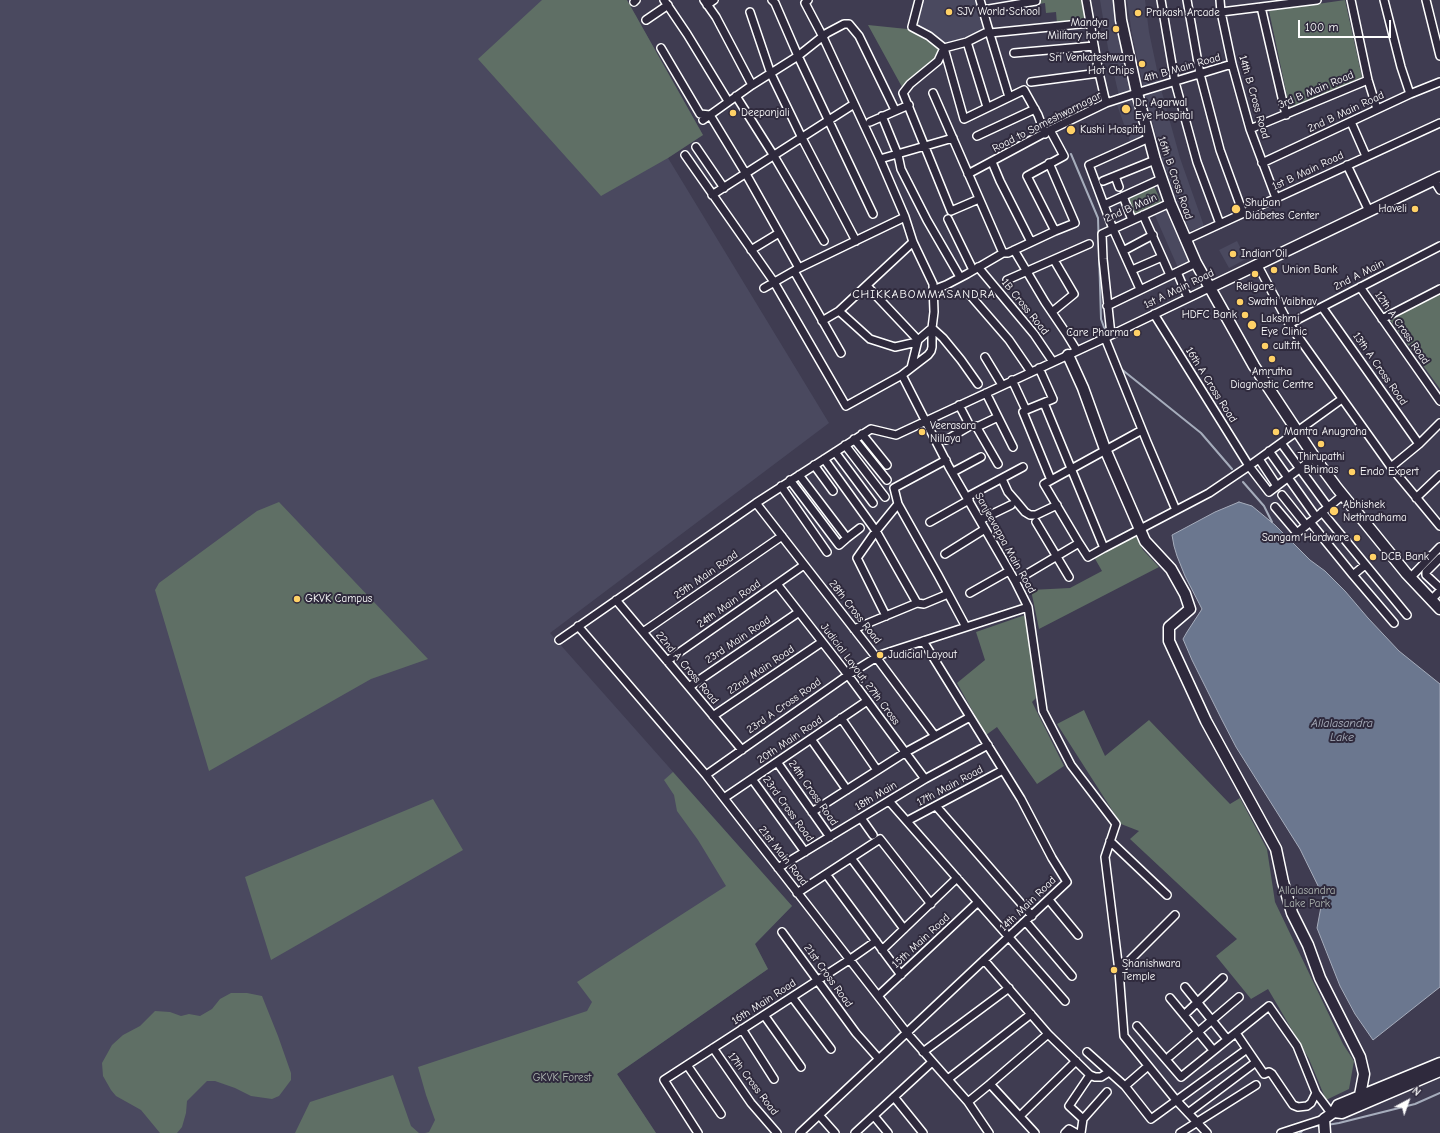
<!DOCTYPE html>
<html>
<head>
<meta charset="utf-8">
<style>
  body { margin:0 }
  #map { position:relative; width:1440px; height:1133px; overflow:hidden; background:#3f3c51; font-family:"Comic Neue",sans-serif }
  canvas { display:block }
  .north { position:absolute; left:1388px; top:1081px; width:40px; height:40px; -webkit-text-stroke:3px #2f2a3d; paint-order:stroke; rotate:41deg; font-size:11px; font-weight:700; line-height:16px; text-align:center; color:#fff }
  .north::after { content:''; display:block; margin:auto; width:14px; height:18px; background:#fff; clip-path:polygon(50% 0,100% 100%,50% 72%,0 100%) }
  .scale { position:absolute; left:1298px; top:20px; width:93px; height:18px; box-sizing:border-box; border:2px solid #fff; border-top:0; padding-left:5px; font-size:12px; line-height:14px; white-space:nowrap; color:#fff; -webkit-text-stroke:3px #2f2a3d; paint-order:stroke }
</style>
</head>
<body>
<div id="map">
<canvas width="1440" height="1133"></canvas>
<div class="north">N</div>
<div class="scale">100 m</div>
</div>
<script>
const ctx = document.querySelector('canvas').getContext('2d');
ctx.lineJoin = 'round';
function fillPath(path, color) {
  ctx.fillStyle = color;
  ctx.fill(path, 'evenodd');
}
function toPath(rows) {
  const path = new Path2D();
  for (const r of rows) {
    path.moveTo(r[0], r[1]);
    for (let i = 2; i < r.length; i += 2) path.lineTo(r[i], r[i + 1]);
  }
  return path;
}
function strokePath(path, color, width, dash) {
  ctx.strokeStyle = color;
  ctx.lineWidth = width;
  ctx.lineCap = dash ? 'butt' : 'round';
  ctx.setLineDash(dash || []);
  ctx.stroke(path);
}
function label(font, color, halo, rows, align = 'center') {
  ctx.font = font + ' "Comic Neue",sans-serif';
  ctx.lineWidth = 4;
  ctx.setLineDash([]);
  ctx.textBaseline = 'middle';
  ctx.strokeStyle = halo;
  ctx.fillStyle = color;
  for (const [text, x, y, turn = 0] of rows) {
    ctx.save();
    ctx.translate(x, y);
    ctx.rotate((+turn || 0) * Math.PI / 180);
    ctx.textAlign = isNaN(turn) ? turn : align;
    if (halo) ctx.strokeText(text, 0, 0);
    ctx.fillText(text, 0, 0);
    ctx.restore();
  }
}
fillPath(toPath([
  [0,0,627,0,703,135,668,158,829,423,550,633,792,906,755,944,768,969,617,1074,656,1133,0,1133],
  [922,0,977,0,985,29,963,40,944,45,915,24],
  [1100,0,1114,0,1120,46,1131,91,1119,96,1108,48],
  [1127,0,1145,0,1149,32,1160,84,1144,89,1132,34],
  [1161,89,1180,158,1204,226,1190,231,1176,197,1162,158,1145,94],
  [1131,96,1142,139,1131,144,1116,102],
  [1164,206,1190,265,1179,270,1153,211],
  [1237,241,1246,259,1229,268,1219,250]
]), '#4a495f');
fillPath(toPath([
  [542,0,627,0,703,135,668,158,601,196,478,59],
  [1038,0,1083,0,1086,23,1057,24,1056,12,1046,13,1045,3,1039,4],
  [1345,0,1362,77,1290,110,1269,11],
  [868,25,907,29,936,46,941,50,935,60,902,87],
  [1154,186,1162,204,1133,217,1126,197],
  [1440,294,1440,389,1390,320],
  [279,502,428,659,371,679,209,771,155,590,159,583,257,511],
  [1135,535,1143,550,1159,567,1039,629,1031,590,1070,588,1102,571,1094,557],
  [1025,615,1036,698,1032,702,1064,766,1037,784,997,727,986,735,957,683,985,660,976,632],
  [1084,710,1105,756,1149,720,1230,804,1240,798,1267,849,1275,902,1343,1044,1354,1061,1349,1089,1326,1100,1309,1059,1268,989,1251,999,1216,956,1237,939,1130,839,1139,831,1121,824,1057,724],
  [673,772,792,906,755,944,768,969,617,1074,656,1133,425,1133,429,1132,435,1120,426,1095,418,1067,587,1011,592,1002,577,982,726,886,698,840,677,811,674,795,664,780],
  [433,799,463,850,271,960,245,877],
  [231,993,247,993,262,996,278,1036,291,1073,291,1080,279,1096,272,1099,251,1096,235,1088,215,1081,207,1081,187,1101,186,1113,182,1127,177,1133,160,1133,141,1110,116,1096,111,1090,103,1076,102,1063,112,1045,123,1035,140,1026,155,1011,170,1012,181,1016,189,1014,200,1016,212,1009,220,999],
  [393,1075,411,1126,419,1133,295,1133,310,1102]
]), '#5f6f65');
const water = toPath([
  [1239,502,1252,506,1275,525,1310,560,1325,571,1345,591,1368,618,1399,651,1440,684,1440,987,1373,1040,1355,1014,1340,986,1317,928,1323,896,1300,849,1236,747,1222,720,1192,660,1183,639,1187,632,1202,609,1185,576,1177,556,1174,546,1172,535,1215,512,1239,502]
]);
fillPath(water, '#6b778f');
strokePath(water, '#a6adbc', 1);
strokePath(toPath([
  [1071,154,1098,218,1101,319,1105,330],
  [1120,368,1201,433,1232,469],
  [1243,482,1264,506,1272,522],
  [1327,1125,1339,1123,1415,1104,1440,1093],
  [1311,1127,1321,1125],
  [1300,1133,1305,1128]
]), '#a6adbc', 2);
const street = toPath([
  [664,0,687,34,728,101],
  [704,0,716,17,752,85],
  [772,0,775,3,798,56,873,214],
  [808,0,805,3,823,37,880,159,905,217,913,242,933,284,934,312,932,328,918,340,911,368,902,375],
  [919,0,912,27,929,36,944,48,964,119,1024,90,1038,115,1045,134],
  [980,0,989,31],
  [1086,0,1099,73,1106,103],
  [1161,0,1175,82,1197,162,1220,224],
  [1187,0,1200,74,1220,150,1243,213],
  [1220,0,1221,12,1232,64,1250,129,1276,198],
  [1351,0,1368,80,1377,109],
  [1384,0,1401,67,1410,94],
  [1426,0,1440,56],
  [634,2,636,0],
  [707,5,714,0],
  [1261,7,1286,115],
  [983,10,1036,1,1036,0],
  [750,12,771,74,802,138,856,241],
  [1221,12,1317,0],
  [646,20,668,5],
  [990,33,1090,23],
  [967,42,987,107],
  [661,48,700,114,710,115,746,174,799,268],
  [944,48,938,61,910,84,903,93,951,211,979,199],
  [944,48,967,42,989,31,1009,97],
  [1014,53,1094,46],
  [1031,82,1099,73],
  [933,93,1003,253],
  [736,96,774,156,824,241],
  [882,116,898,155,901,169,927,220,960,277],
  [703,120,752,85,798,56,827,33,844,24,849,24,859,36,895,110],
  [870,122,909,105],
  [1351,122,1366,156],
  [1250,129,1368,80],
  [977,136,1035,109],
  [696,147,724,188],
  [685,155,774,282,846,406,902,375,949,467,1015,581,1028,607,1043,711,1071,765,1116,824,1105,857,1119,971,1124,1036,1176,1100,1207,1133],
  [880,159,953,138],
  [992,162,1000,181,1031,242],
  [1049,163,1075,223,1055,231],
  [1262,163,1410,94,1440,82],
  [1347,165,1369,211],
  [968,174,1050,130,1106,103,1143,91,1232,64],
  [1115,176,1119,187],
  [1434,180,1440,190],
  [1103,181,1155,160],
  [712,195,854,104],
  [1123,196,1132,220],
  [1104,205,1161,179],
  [1143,215,1162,257],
  [948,219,973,270],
  [1185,240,1440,123],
  [913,242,839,311,870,339,895,347,917,342],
  [751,250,779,233],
  [1014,250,1045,302,1066,333,1077,351],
  [1123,251,1153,235],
  [1257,264,1289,324,1391,467,1440,526],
  [978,267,1034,334,1053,362],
  [1132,270,1162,257,1170,275],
  [794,271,841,353],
  [1177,272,1188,298],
  [1007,280,1089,244],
  [867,286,918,340],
  [1360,287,1440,401],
  [764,288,799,268,905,217],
  [1140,289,1113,229,1089,165,1149,138],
  [933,290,946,285,967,274,1003,253,1008,253,1055,231,1027,176,1064,156,1050,130],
  [970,295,1009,340,1031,372],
  [1107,306,1196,263],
  [1322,307,1419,444],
  [1052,312,1074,294,1054,260],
  [1154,314,1249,466,1269,492,1315,457],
  [1382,319,1440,289],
  [822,321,839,311],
  [1289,324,1440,246],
  [932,328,943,338,961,360,978,384],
  [1111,335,1103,259,1102,234,1170,203],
  [1105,338,1147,442,1176,510],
  [985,357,1002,385],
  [911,368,928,355,931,351,932,347,932,328],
  [1012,380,1026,410,1023,412,1051,480],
  [986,393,1013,447],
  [1044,403,1104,548,1209,493,1249,466,1342,399],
  [1026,410,1053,399,1039,368],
  [972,426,979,426,998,417],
  [976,426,998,464],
  [862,434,887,465],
  [854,439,887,480],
  [946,440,970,426,959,405],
  [1281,443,1328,507],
  [845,445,885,497],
  [1269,451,1316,517],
  [835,452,873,503],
  [824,459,876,531,857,558,886,616],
  [1259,459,1277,486],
  [814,465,833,491],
  [1391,467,1419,444,1440,423],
  [953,472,981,457],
  [799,475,847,538,860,528],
  [1002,479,1008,492,1015,500,1025,512,1030,515,1036,515,1057,505],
  [790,480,839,545,847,538],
  [781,486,827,552],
  [1282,495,1306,525],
  [967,497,1023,467],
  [1416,498,1440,475],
  [756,503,876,657,935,736],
  [898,504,938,575,966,627],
  [1275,507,1297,533,1343,495],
  [1322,512,1407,615],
  [980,520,1011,505],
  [930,522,969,500],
  [1036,522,1069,577],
  [1310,522,1353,575,1394,623],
  [1079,543,1088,557,1104,548],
  [945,554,985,529],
  [1440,558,1426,572,1426,575,1440,588],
  [1353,575,1365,565],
  [1410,578,1440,547],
  [1015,581,1079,543,1044,484,1142,430],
  [777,584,848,675,925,779],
  [970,593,1009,571],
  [616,600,742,750],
  [1431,600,1440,591],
  [917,603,876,531,898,504,894,488,946,460],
  [917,603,924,604,948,594],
  [578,626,706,775,878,996,907,1033,968,1102,989,1133],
  [854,629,917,603],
  [643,632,782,536],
  [559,640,756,503,871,429,896,435,1105,338,1209,288],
  [667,661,804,565],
  [689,687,799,612],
  [713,716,822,642],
  [841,718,877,770],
  [811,739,847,790],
  [777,762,830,837],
  [706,775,848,675,880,655,1028,607],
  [752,779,805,852],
  [724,798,867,701],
  [889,801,1065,1001],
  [936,806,1032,916],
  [812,812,906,752,970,717],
  [861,818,873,835],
  [907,821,1003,770],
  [1110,841,1167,895],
  [851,858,904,929],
  [778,868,925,779,988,745],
  [826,874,901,975],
  [797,893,880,839,931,904],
  [1049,900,1078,935],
  [1026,922,1072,976],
  [782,932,856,1033,879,1059],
  [882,950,957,878],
  [984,960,1048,1034,1090,1075,1069,1106,1083,1119],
  [1119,971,1175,915],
  [1185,987,1227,1039],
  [878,996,978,902],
  [792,997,831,1049],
  [1170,998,1213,1050],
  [764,1015,801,1067],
  [1184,1015,1223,978],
  [1137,1026,1181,1077,1269,1006,1297,1046,1316,1093,1331,1113],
  [742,1029,774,1079],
  [1236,1033,1264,1074,1269,1072,1272,1074,1293,1105,1298,1107,1307,1106,1311,1103,1316,1093],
  [713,1048,751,1103,777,1133],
  [923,1052,1009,988],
  [1087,1052,1125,1086,1151,1119,1243,1052],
  [1170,1056,1239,997],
  [687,1065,721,1114],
  [1090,1075,1095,1077,1101,1077,1109,1072],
  [948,1079,1031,1014],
  [990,1084,1035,1133],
  [1125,1086,1148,1066],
  [894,1097,923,1133],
  [968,1102,990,1084,1048,1034],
  [1188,1113,1252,1065],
  [819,1115,835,1133],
  [874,1116,888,1133],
  [1020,1116,1076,1061],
  [698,1133,664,1080,849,960,876,941],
  [800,1133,1067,882,1052,858,1021,799,923,641],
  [855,1133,932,1062],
  [1065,1133,1069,1129,1076,1133],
  [1081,1133,1083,1119,1107,1092],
  [1180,1133,1256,1085],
  [1281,1133,1324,1119]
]);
const secondary = toPath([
  [1119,0,1121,20,1137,93,1155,160,1170,203,1196,263,1254,366,1317,461,1337,488,1406,573,1440,609],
  [1209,288,1440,177],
  [1068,355,1083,388,1105,449,1145,541,1171,569,1185,594,1190,609,1169,627,1169,641,1206,721,1276,849,1283,882,1292,913,1308,945,1320,978,1360,1057,1364,1074,1360,1095],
  [1334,1112,1342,1113,1440,1071],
  [1325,1133,1324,1119,1334,1112,1338,1105,1440,1063]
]);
strokePath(street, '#fff', 10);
strokePath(secondary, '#fff', 13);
strokePath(street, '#2f2a3d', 7);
strokePath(secondary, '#2f2a3d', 10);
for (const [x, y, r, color] of [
  [949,12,4,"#ffd166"],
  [1138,13,4,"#ffd166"],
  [1116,29,4,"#ffd166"],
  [1142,64,4,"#ffd166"],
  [1126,109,5,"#ffd166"],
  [733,113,4,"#ffd166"],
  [1071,130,5,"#ffd166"],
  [1236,209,5,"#ffd166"],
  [1415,209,4,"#ffd166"],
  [1233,254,4,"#ffd166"],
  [1274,270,4,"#ffd166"],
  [1255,274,4,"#ffd166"],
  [1240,302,4,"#ffd166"],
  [1245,315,4,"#ffd166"],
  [1252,325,5,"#ffd166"],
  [1137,333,4,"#ffd166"],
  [1265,346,4,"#ffd166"],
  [1272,359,4,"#ffd166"],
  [922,432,4,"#ffd166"],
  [1276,432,4,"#ffd166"],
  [1321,444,4,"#ffd166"],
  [1352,472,4,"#ffd166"],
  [1334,511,5,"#ffd166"],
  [1357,538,4,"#ffd166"],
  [1373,557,4,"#ffd166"],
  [297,599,4,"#ffd166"],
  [880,655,4,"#ffd166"],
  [1114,970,4,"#ffd166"]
]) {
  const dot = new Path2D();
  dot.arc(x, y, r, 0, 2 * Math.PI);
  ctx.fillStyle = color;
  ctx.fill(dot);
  strokePath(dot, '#2f2a3d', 1.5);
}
label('11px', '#fff', '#2f2a3d', [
  ["SJV World School",957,12],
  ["Prakash Arcade",1146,13],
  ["Mandya",1108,23,"right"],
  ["Military hotel",1108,36,"right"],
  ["Sri Venkateshwara",1134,58,"right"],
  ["Hot Chips",1134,71,"right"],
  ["Dr. Agarwal",1135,103],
  ["Eye Hospital",1135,116],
  ["Deepanjali",741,113],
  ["Kushi Hospital",1080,130],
  ["Shuban",1245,203],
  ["Diabetes Center",1245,216],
  ["Haveli",1407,209,"right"],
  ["Indian Oil",1241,254],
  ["Union Bank",1282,270],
  ["Religare",1255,287,"center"],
  ["Swathi Vaibhav",1248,302],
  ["HDFC Bank",1237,315,"right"],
  ["Lakshmi",1261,319],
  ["Eye Clinic",1261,332],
  ["Care Pharma",1129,333,"right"],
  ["cult.fit",1273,346],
  ["Amrutha",1272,372,"center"],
  ["Diagnostic Centre",1272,385,"center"],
  ["Veerasara",930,426],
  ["Nillaya",930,439],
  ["Mantra Anugraha",1284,432],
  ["Thirupathi",1321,457,"center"],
  ["Bhimas",1321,470,"center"],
  ["Endo Expert",1360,472],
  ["Abhishek",1343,505],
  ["Nethradhama",1343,518],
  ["Sangam Hardware",1349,538,"right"],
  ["DCB Bank",1381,557],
  ["GKVK Campus",305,599],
  ["Judicial Layout",888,655],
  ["Shanishwara",1122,964],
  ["Temple",1122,977]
], 'left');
label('11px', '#fff', '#2f2a3d', [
  ["4th B Main Road",1182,68,-16],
  ["3rd B Main Road",1316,90,-23],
  ["14th B Cross Road",1254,97,74],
  ["2nd B Main Road",1346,112,-25],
  ["Road to Someshwarnagar",1047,122,-27],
  ["1st B Main Road",1308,171,-25],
  ["16th B Cross Road",1175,178,71],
  ["2nd B Main",1131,208,-24],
  ["2nd A Main",1359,275,-27],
  ["1st A Main Road",1179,289,-26],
  ["1B Cross Road",1025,307,51],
  ["12th A Cross Road",1402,328,55],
  ["13th A Cross Road",1380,369,55],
  ["16th A Cross Road",1211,385,58],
  ["Sanjeevappa Main Road",1005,543,61],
  ["25th Main Road",706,575,-35],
  ["24th Main Road",729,604,-35],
  ["28th Cross Road",855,612,52],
  ["23rd Main Road",738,640,-34],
  ["22nd A Cross Road",687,668,50],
  ["22nd Main Road",761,670,-34],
  ["Judicial Layout, 27th Cross",860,674,53],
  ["23rd A Cross Road",784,706,-35],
  ["20th Main Road",790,740,-34],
  ["17th Main Road",950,786,-28],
  ["24th Cross Road",813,793,55],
  ["18th Main",876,796,-31],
  ["23rd Cross Road",788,809,54],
  ["21st Main Road",783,856,52],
  ["14th Main Road",1028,904,-44],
  ["15th Main Road",921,941,-43],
  ["21st Cross Road",828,976,54],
  ["16th Main Road",764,1002,-33],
  ["17th Cross Road",753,1084,53]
]);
label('11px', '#afb7b2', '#2f2a3d', [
  ["Allalasandra",1307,891],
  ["Lake Park",1307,904],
  ["GKVK Forest",562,1078]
]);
ctx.letterSpacing = '1px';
label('12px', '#fff', '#2f2a3d', [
  ["CHIKKABOMMASANDRA",924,295]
]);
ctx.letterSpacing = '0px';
label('italic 12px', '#aeb4c1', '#2f2a3d', [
  ["Allalasandra",1342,724],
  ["Lake",1342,738]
]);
</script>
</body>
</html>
